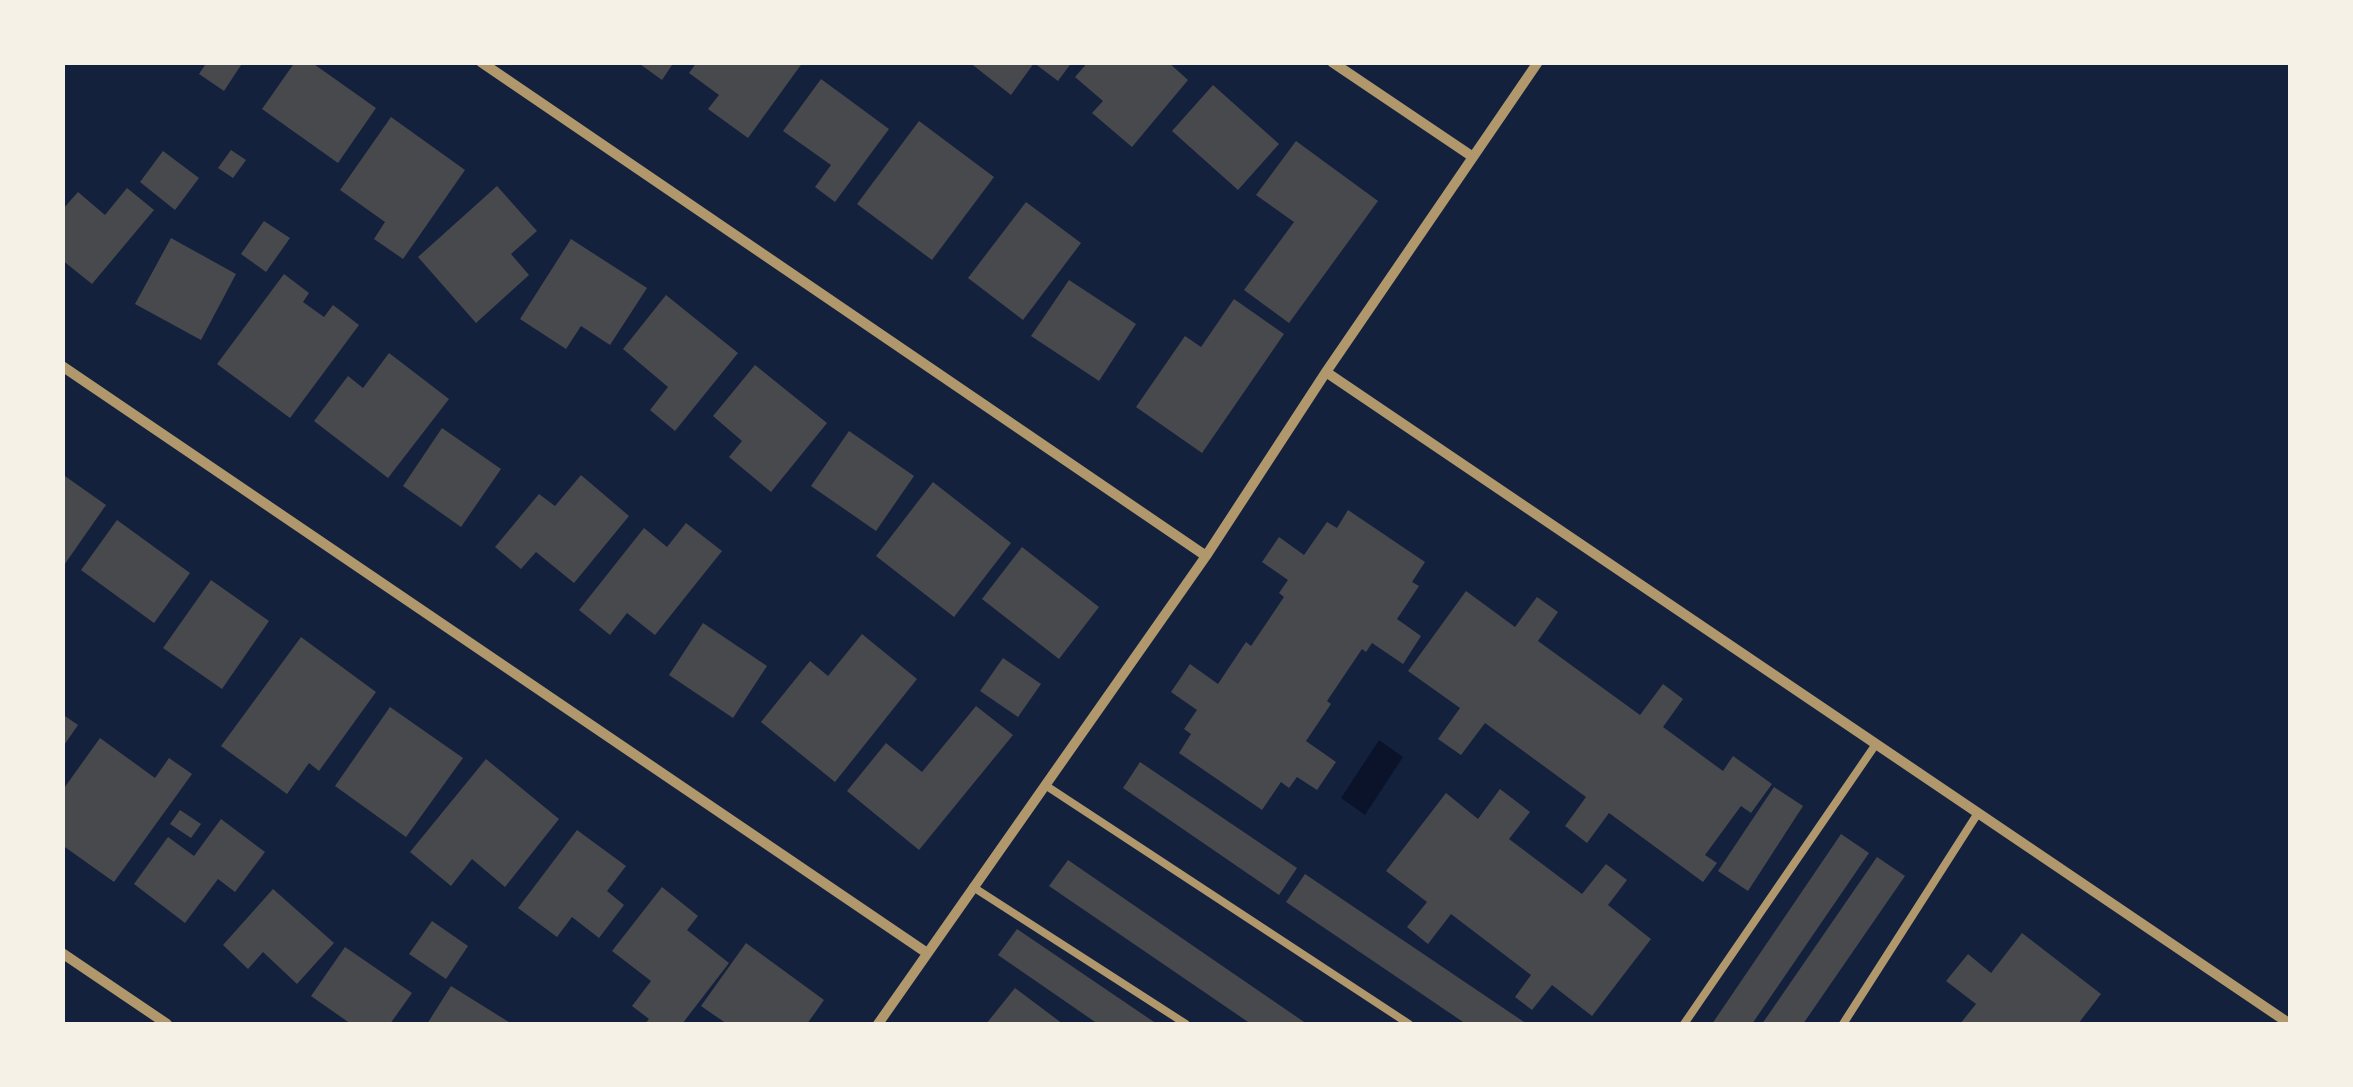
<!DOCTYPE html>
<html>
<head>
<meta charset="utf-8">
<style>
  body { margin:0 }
  #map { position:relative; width:2353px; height:1087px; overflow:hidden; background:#14213d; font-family:"DM Sans",sans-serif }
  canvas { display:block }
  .frame { position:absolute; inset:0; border:65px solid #f6f1e7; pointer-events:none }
</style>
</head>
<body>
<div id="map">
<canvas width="2353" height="1087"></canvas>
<div class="frame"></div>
</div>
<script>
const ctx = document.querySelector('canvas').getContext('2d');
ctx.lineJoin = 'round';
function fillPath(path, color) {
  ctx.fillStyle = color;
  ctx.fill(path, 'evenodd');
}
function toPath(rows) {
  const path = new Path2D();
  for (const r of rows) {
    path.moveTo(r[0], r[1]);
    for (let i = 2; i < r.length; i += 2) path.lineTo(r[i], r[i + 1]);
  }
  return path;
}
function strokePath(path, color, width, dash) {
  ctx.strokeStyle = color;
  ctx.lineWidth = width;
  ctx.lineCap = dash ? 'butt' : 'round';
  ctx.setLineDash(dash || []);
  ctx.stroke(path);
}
fillPath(toPath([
  [1379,740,1403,757,1365,815,1341,798]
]), '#0b132b');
fillPath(toPath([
  [207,62,243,62,224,91,199,74],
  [295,62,311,62,376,108,338,163,262,109],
  [637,62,674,62,662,80],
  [697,62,803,62,748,138,708,109,719,95,689,73],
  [969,62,1072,62,1058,81,1034,63,1011,95],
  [1088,62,1168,62,1188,80,1132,147,1092,113,1103,101,1075,77],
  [821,79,889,129,835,202,815,187,831,165,783,131],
  [1213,85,1279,144,1238,190,1172,131],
  [391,117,465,170,403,259,374,239,385,222,340,190],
  [919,121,994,177,932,260,857,204],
  [1296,141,1378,201,1289,323,1244,290,1294,222,1256,195],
  [231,150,246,160,233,178,218,168],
  [163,151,199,178,175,210,140,182],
  [497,186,537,231,511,254,529,275,476,323,418,257],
  [127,188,154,210,92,284,62,260,62,210,78,192,105,215],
  [1026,202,1081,243,1023,320,968,278],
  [264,221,290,238,266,272,241,254],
  [171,238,236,274,201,340,135,304],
  [571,239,647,288,610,345,581,326,566,349,520,319],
  [284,274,309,293,303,302,324,317,333,305,359,325,290,418,217,364],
  [1069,280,1136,324,1099,381,1031,336],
  [666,295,738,353,675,431,650,410,668,387,623,349],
  [1234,299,1284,334,1202,453,1136,407,1185,336,1201,347],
  [389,353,449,399,388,478,314,421,348,376,363,388],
  [755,365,827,423,771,492,729,457,742,441,713,416],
  [442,428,501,469,461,527,403,486],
  [849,431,914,476,876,531,811,486],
  [62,474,106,505,62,568],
  [581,475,629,516,574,583,536,552,521,569,495,547,539,494,555,506],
  [933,482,1011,543,954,617,876,556],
  [1348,510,1425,562,1412,582,1419,586,1397,619,1421,636,1403,664,1372,643,1366,652,1362,649,1327,701,1331,704,1306,741,1336,762,1317,790,1297,777,1289,788,1281,782,1262,810,1179,753,1191,734,1184,729,1197,710,1171,692,1190,664,1218,684,1246,642,1251,646,1284,597,1279,593,1288,580,1262,562,1279,537,1304,555,1327,522,1337,528],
  [117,520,190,573,154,623,81,570],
  [686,523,722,551,655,635,627,613,610,635,579,610,644,528,667,547],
  [1022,547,1099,607,1059,659,982,599],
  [211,580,269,621,222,689,163,648],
  [1466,591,1515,627,1537,597,1558,612,1538,641,1640,715,1663,684,1683,699,1663,727,1723,771,1733,756,1772,784,1751,813,1741,806,1705,855,1717,863,1703,882,1609,813,1587,843,1565,826,1586,797,1485,723,1461,755,1438,739,1460,708,1408,671],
  [703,623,767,666,733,718,669,675],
  [862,634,917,679,835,782,761,722,810,661,828,676],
  [301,637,376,692,319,771,309,763,287,794,221,746],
  [1003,658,1041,684,1018,717,980,691],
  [976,706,1013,735,919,850,847,791,886,743,922,772],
  [390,707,463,758,406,837,335,786],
  [62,714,78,725,62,748],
  [100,738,155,778,169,758,192,774,114,882,62,845,62,791],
  [486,759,559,819,505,887,472,859,451,886,410,852],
  [1140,762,1297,868,1279,895,1123,788],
  [1774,787,1803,806,1748,891,1718,871],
  [1500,789,1530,812,1509,839,1582,894,1606,864,1627,880,1608,905,1651,939,1592,1016,1552,985,1532,1010,1515,997,1531,975,1451,914,1428,944,1407,927,1427,902,1386,871,1446,793,1478,819],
  [180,810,201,824,191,838,170,824],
  [221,819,265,852,235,892,218,879,185,923,134,884,168,837,194,856],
  [577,830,626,866,607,891,624,905,599,938,572,917,557,937,518,908],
  [1841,834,1869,853,1752,1024,1712,1024],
  [1877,857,1905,876,1803,1024,1762,1024],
  [1068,860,1307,1024,1251,1024,1049,886],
  [1305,874,1527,1024,1466,1024,1286,902],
  [662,887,698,916,687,930,729,963,682,1024,645,1024,649,1019,632,1006,651,981,612,951],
  [273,889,334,943,297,984,263,952,248,969,223,945],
  [432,921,468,946,446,979,409,954],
  [1017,929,1157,1024,1098,1024,998,955],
  [2022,933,2101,994,2078,1024,1960,1024,1976,1004,1946,981,1968,954,1991,973],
  [746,943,824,1000,807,1024,727,1024,701,1006],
  [345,947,412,993,390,1024,351,1024,311,996],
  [451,986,512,1024,427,1024],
  [1015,988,1063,1024,986,1024]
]), '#48494c');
strokePath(toPath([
  [1045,785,1409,1024],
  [973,887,1186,1024],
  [1684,1024,1876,744],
  [1843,1024,1978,813]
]), '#b1986c', 8);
strokePath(toPath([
  [481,62,1206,556],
  [1332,62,1473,157],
  [62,366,927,953],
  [1326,372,2290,1024],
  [62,953,167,1024],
  [878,1024,1206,556,1326,372,1538,62]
]), '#b1986c', 10);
</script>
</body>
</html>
